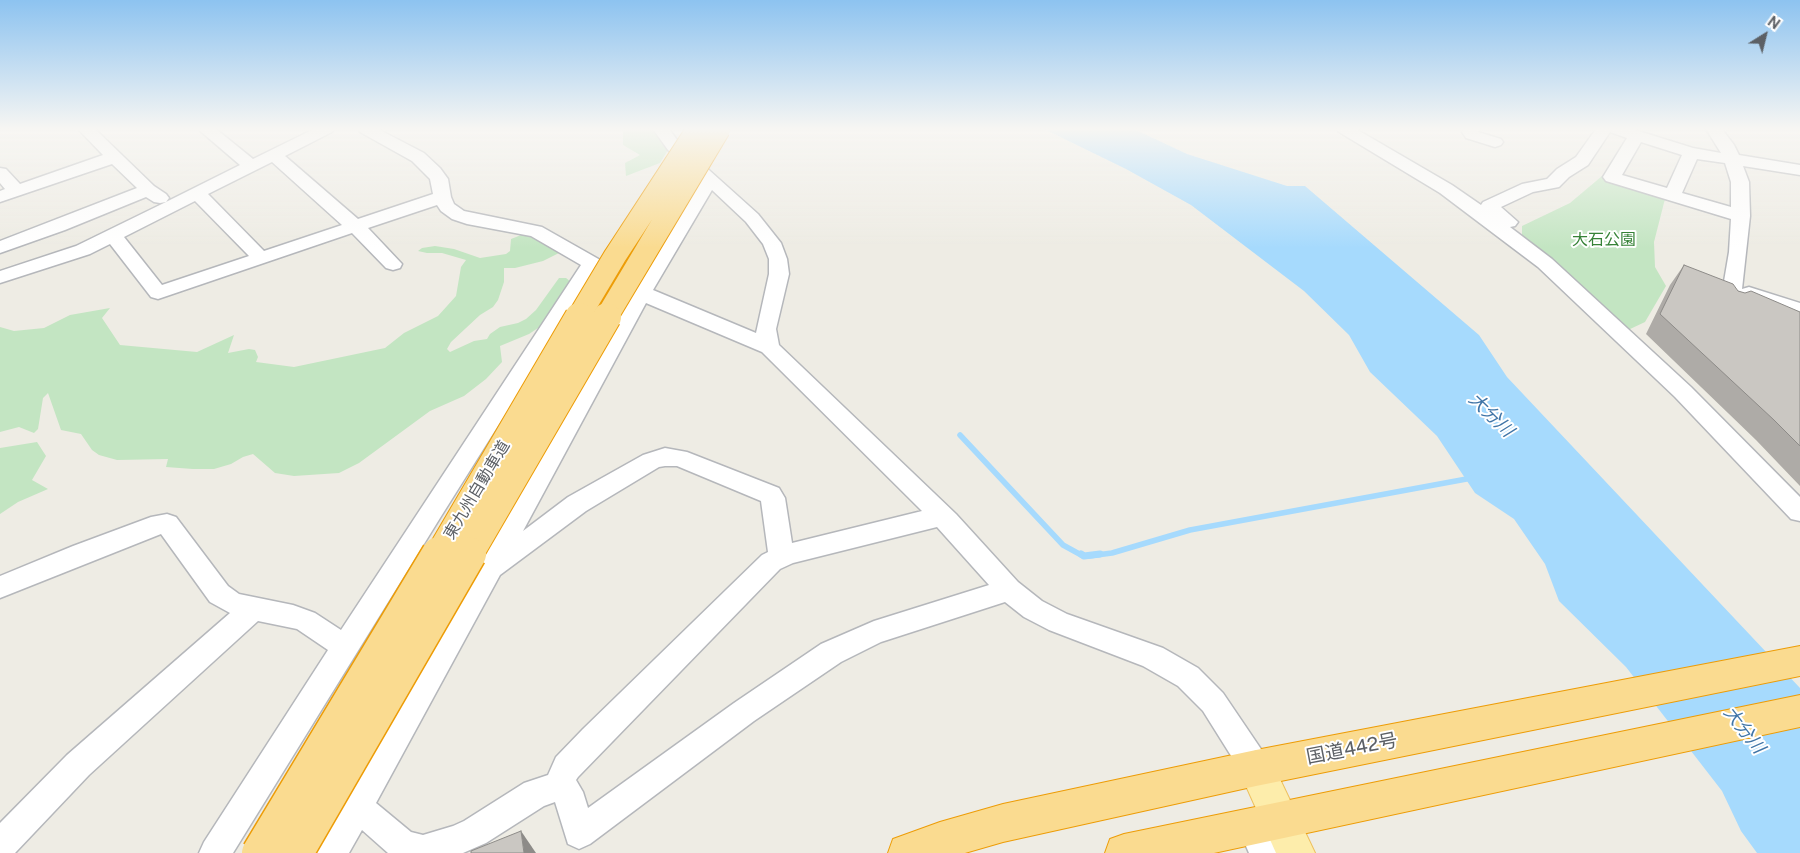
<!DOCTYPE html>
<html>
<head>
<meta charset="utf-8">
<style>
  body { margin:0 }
  #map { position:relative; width:1800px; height:853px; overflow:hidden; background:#eeece4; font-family:"Public Sans",sans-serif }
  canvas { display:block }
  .north { position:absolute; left:1740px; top:10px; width:50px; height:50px; -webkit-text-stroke:4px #fff; paint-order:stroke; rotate:36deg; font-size:14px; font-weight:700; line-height:20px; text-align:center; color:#5c6065 }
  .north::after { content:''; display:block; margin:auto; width:18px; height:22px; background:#5c6065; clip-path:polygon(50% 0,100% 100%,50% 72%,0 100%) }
</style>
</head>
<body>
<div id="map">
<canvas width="1800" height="853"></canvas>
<div class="north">N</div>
</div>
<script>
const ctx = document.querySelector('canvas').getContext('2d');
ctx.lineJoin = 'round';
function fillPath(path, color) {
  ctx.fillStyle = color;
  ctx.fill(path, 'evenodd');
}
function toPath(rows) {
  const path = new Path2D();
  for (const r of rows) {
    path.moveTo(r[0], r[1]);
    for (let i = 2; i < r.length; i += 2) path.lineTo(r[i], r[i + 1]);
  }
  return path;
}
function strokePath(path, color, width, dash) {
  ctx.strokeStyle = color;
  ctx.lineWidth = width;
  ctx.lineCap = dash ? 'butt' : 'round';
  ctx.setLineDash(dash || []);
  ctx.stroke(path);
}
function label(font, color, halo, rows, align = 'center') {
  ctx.font = font + ' "Public Sans","Noto Sans JP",sans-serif';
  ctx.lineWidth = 4;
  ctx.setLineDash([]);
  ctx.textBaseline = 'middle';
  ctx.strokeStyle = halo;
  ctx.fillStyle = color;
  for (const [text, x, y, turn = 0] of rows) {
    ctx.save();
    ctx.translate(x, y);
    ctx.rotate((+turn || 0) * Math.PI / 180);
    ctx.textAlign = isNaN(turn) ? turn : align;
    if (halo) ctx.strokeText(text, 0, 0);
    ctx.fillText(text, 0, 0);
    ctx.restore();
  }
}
fillPath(toPath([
  [623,129,654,129,668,150,660,163,626,176,625,163,640,155,623,145],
  [1602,176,1666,195,1654,242,1655,267,1666,286,1645,322,1628,330,1522,235,1522,226,1570,203],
  [526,233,560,249,559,253,543,261,515,268,504,268,504,282,498,300,493,307,480,315,451,342,447,349,450,352,474,341,487,339,490,334,500,327,518,323,526,319,536,310,559,278,566,278,571,282,544,324,529,334,500,346,502,362,486,379,464,396,430,411,359,463,339,473,294,476,275,473,253,454,243,457,231,464,214,469,193,469,166,467,168,459,117,460,99,455,92,450,81,434,61,430,48,393,43,398,38,429,34,433,19,427,0,432,0,327,14,331,44,328,70,315,110,308,102,318,120,345,197,352,234,335,228,353,249,349,255,350,258,357,256,362,294,367,385,348,404,333,438,316,456,296,461,267,466,260,442,253,427,253,418,251,422,248,435,246,454,249,480,258,506,254,510,251,511,239],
  [37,442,46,456,32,480,48,489,18,502,0,514,0,448]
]), '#c3e5c2');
fillPath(toPath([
  [1044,129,1134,129,1187,154,1287,186,1305,186,1479,335,1507,377,1800,688,1800,853,1757,853,1741,831,1722,791,1626,667,1559,601,1545,564,1514,519,1475,493,1437,436,1370,372,1349,335,1304,291,1191,205,1126,169]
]), '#a6dafd');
strokePath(toPath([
  [960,435,1063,545,1083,556],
  [1089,556,1112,553,1190,530,1472,478]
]), '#a6dafd', 5.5);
strokePath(toPath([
  [1081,554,1084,556,1100,554]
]), '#a6dafd', 7);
const minor = toPath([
  [78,129,95,129,154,186,166,194,169,198,166,202,240,165,198,129,216,129,253,159,314,129,334,129,332,132,285,156,358,219,433,194,430,179,412,161,360,132,358,129,378,129,424,153,440,168,448,179,451,197,454,204,464,211,542,227,639,282,684,205,701,181,668,150,653,129,669,129,680,144,758,214,781,243,787,259,789,274,776,329,779,345,956,514,1018,582,1042,601,1067,614,1163,648,1198,668,1223,693,1267,758,1271,768,1267,778,1256,782,1245,778,1203,711,1178,686,1143,666,1049,630,1024,617,1005,602,881,642,841,662,754,721,590,844,579,849,568,844,555,802,544,806,486,843,463,853,388,853,362,830,349,853,316,853,632,294,594,273,440,518,233,853,199,853,204,842,328,650,297,629,258,621,89,775,15,853,0,853,0,823,67,755,230,613,210,602,161,534,0,598,0,576,73,546,151,517,167,514,176,517,228,586,239,594,293,605,315,613,341,630,581,265,531,236,467,224,452,219,441,211,437,205,368,228,402,264,400,268,393,270,386,268,352,233,158,299,151,297,110,244,90,254,0,283,0,271,76,246,166,202,160,203,154,202,146,197,65,230,0,253,0,241,137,188,112,164,0,202,0,191,5,189,0,183,0,168,6,169,20,184,103,155,78,129],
  [272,162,342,225,264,251,208,194,272,162],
  [712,190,746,222,763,244,769,259,769,274,756,333,653,290,712,190],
  [195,201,249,256,162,285,124,237,195,201],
  [646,303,762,352,922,511,792,543,785,498,779,488,687,452,665,448,643,455,568,497,523,531,646,303],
  [665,466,677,466,761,501,768,552,762,555,583,729,556,757,548,775,524,783,464,821,453,826,423,835,411,832,376,803,500,575,586,511,659,467,665,466],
  [937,527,989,585,874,621,821,644,734,703,588,808,583,792,576,780,578,777,780,569,793,563,937,527],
  [1337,129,1356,129,1452,185,1481,205,1483,202,1522,184,1547,179,1557,169,1576,157,1596,129,1632,129,1693,148,1721,153,1706,129,1722,129,1734,145,1739,155,1800,165,1800,175,1743,166,1749,182,1750,216,1742,289,1749,287,1800,303,1800,316,1741,296,1737,309,1730,311,1723,309,1720,305,1729,252,1731,219,1606,181,1603,177,1627,138,1610,132,1588,165,1569,177,1559,187,1533,192,1501,207,1518,222,1515,226,1510,227,1552,259,1691,387,1800,497,1800,521,1791,519,1675,397,1538,267,1440,193,1339,132,1337,129],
  [1641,142,1682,155,1667,188,1622,175,1641,142],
  [1697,159,1725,163,1731,182,1731,207,1682,193,1697,159],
  [1464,129,1480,129,1478,132,1501,139,1503,142,1501,145,1495,147,1466,138,1462,132,1464,129],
  [1253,809,1264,814,1281,853,1249,853,1237,825,1242,814,1253,809]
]);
const major = toPath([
  [1256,750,1269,756,1315,853,1276,853,1238,768,1243,756,1256,750]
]);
const highway = toPath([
  [1800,646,1800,676,1256,786,1003,842,965,853,888,853,893,839,940,822,1003,804,1256,750,1800,646],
  [1800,695,1800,727,1214,853,1105,853,1110,839,1124,834,1800,695]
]);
strokePath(minor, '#b5b7bb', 3);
strokePath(major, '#eec05e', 2);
strokePath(highway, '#ed9c06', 2);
fillPath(minor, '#fff');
fillPath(major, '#fdedab');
fillPath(highway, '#fadb90');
const highwayBridgeFar2 = toPath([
  [578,318,615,256,698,129],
  [606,318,719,129]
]);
const highwayBridgeFar1 = toPath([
  [439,556,579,317],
  [468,556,607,317]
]);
const highwayBridge = toPath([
  [259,853,439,554],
  [296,853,469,554]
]);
strokePath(highwayBridgeFar2, '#ed9c06', 24, []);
strokePath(highwayBridgeFar1, '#ed9c06', 30, []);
strokePath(highwayBridge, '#ed9c06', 37, []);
strokePath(highwayBridgeFar2, '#fadb90', 22);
strokePath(highwayBridgeFar1, '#fadb90', 28);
strokePath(highwayBridge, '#fadb90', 34);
fillPath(toPath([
  [1684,265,1738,291,1800,312,1800,486,1756,440,1646,334,1670,285]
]), '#aeaba7');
fillPath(toPath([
  [521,831,536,853,524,853]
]), '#8d8b88');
const building = toPath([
  [1684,265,1733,284,1738,291,1745,293,1751,291,1800,312,1800,446,1774,420,1660,314,1684,265],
  [521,831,524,853,471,853,471,851,521,831]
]);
fillPath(building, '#cac7c2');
strokePath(building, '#8d8b88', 1);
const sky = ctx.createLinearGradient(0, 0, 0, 248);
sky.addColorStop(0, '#8dc3f0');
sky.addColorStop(0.52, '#f7f6f3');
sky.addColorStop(1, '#f7f6f300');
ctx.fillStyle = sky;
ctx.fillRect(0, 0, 1800, 248);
label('16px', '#368237', '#fff', [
  ["大石公園",1604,240]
]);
label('16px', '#5c6065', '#fff', [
  ["東九州自動車道",477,490,-59]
]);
label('italic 18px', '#4075a7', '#fff', [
  ["大分川",1491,415,44],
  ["大分川",1744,730,52]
]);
label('19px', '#5c6065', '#fff', [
  ["国道442号",1352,749,-11]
]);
</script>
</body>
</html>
